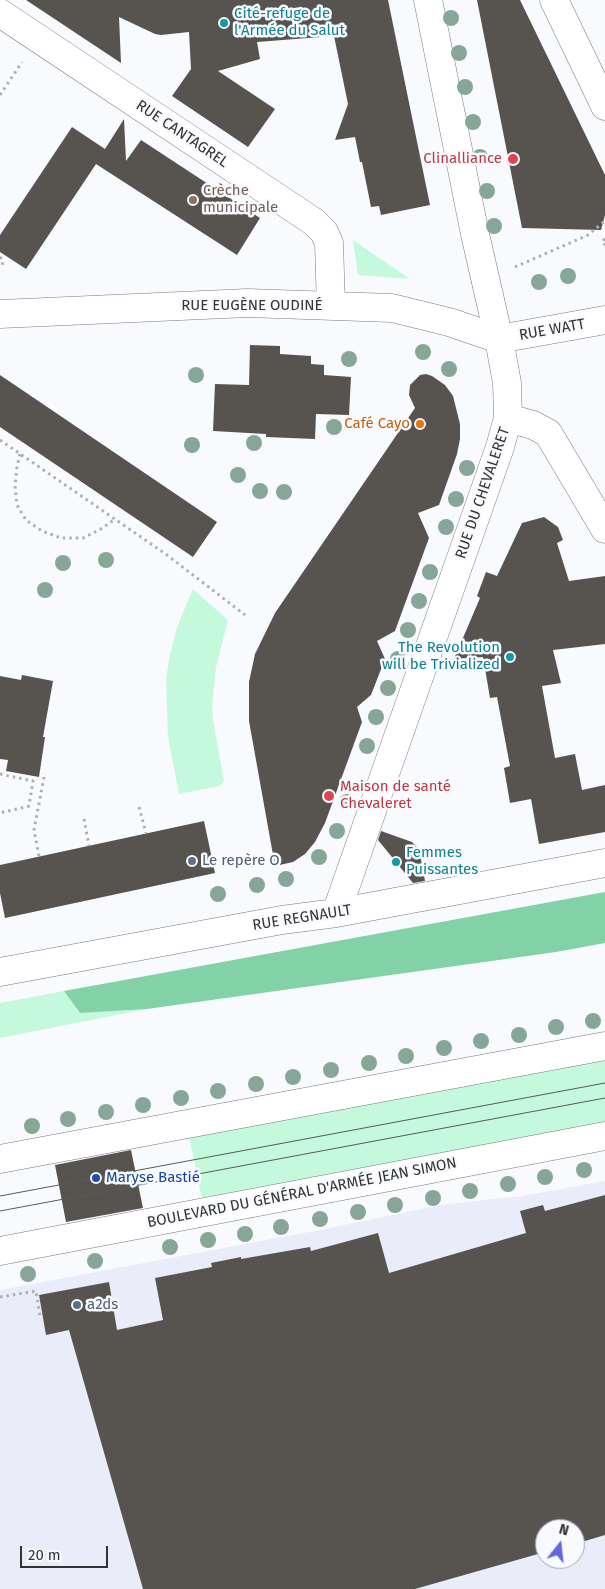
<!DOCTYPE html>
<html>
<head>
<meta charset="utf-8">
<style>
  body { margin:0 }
  #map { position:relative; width:605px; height:1589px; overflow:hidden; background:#f9fafe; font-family:"Fira Sans",sans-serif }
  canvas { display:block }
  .north { position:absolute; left:535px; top:1519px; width:50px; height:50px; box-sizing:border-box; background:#f9fafe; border:1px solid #a9aaae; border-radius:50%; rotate:16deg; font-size:14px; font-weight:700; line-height:20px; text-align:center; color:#323335 }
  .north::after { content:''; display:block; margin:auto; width:18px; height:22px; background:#6067df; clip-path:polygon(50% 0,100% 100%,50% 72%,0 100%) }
  .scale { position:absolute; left:20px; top:1546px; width:88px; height:22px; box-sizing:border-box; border:2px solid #323335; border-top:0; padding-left:6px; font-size:15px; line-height:18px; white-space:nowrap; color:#323335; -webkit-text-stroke:4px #f9fafe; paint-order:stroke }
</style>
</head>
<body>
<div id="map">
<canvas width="605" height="1589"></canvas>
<div class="north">N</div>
<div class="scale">20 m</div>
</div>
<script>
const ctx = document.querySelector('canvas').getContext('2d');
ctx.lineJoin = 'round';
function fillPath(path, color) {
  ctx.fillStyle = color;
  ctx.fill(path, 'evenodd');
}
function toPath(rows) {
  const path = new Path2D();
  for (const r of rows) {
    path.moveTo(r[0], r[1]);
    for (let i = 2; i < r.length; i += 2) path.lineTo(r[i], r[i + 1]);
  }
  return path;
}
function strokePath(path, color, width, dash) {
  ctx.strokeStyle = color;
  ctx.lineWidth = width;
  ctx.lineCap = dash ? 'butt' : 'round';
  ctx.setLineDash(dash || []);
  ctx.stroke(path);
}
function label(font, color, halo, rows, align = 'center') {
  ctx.font = font + ' "Fira Sans",sans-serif';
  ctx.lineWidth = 5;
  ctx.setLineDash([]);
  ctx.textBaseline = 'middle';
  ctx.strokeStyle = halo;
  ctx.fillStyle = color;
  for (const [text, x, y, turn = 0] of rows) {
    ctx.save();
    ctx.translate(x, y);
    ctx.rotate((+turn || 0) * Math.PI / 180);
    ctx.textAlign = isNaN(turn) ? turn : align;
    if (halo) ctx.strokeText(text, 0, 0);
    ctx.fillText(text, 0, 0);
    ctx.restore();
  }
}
fillPath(toPath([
  [605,1181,605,1589,0,1589,0,1290,325,1229,440,1205,522,1196],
  [545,1529,575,1529,575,1559,545,1559]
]), '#eaedf9');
fillPath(toPath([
  [353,240,410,279,358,275],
  [193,589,228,620,216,667,212,707,213,720,224,781,219,786,179,794,168,737,166,681,169,659,177,627],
  [64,991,80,1013,147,1009,0,1038,0,1003],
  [605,1058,605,1123,202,1199,189,1136]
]), '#c4fadb');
fillPath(toPath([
  [605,892,605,943,556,952,147,1009,80,1013,64,991]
]), '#82d1a7');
fillPath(toPath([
  [26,0,388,0,430,205,381,215,379,206,371,207,362,162,360,162,355,137,335,140,348,104,334,36,257,42,260,59,218,71,275,109,248,147,172,96,191,69,189,32,161,35,155,34,119,17,121,63],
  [477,0,520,0,605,175,605,215,601,230,522,228],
  [124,119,126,161,141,140,260,218,237,255,96,164,26,269,0,252,0,235,72,127,105,149],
  [250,345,280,346,280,354,311,356,311,364,324,365,324,375,351,377,349,415,316,414,315,439,266,437,266,434,213,431,215,384,249,385],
  [426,374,432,376,445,385,453,396,460,424,460,439,457,454,439,505,418,513,429,538,395,631,377,641,385,659,371,695,357,707,362,722,325,823,315,842,305,854,293,862,275,866,249,721,249,682,255,654,275,613,415,408,409,395,410,385,420,375],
  [0,375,217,522,193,557,0,427],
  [544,517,558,527,563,540,557,543,569,581,605,576,605,644,553,650,561,683,542,686,555,758,575,754,582,790,605,785,605,832,539,844,531,799,510,803,504,768,510,766,497,697,490,698,483,657,454,659,480,598,477,596,486,572,497,576,522,523],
  [22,675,53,681,43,737,45,737,39,777,6,771,8,760,0,759,0,676,21,680],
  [204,821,215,873,5,918,0,893,0,865],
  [381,831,412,842,419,849,425,881,413,883,378,840],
  [131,1150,143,1208,66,1222,55,1165],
  [605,1195,605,1535,575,1544,575,1529,545,1529,545,1552,415,1589,143,1589,69,1330,46,1335,39,1295,109,1282,117,1330,163,1320,155,1278,212,1267,211,1263,241,1257,241,1259,310,1247,311,1251,378,1233,389,1273,526,1233,520,1211,543,1205,545,1211]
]), '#575450');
const minor = toPath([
  [554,0,605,106],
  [0,13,314,222,324,232,329,243,331,306],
  [0,314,248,303,392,308,449,322,499,339,605,320],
  [508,418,533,425,548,433,605,529],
  [336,913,500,447,508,418,507,383,499,339,475,234,428,0],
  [0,972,282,920,336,913,605,863]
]);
const major = toPath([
  [0,1159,605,1046],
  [0,1251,605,1136]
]);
strokePath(minor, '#77787d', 29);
strokePath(major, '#77787d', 29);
strokePath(toPath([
  [0,95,22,62],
  [605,239,602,241,605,245],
  [0,257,3,260,2,267],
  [515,267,588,235,605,221],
  [0,440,167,555,245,615],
  [20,454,17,467,15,486,17,505,26,520,42,531,61,538,83,538,101,529,115,519],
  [0,774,33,781,29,806,0,813],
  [139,807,146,833],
  [84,819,89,846],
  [39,856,34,830,44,777],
  [0,1297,36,1291,40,1316,43,1315]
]), '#aeafb2', 3, [2.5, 4]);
strokePath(minor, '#fff', 28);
strokePath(major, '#fff', 28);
strokePath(toPath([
  [0,1196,605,1083],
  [0,1211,605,1098]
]), '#595a5c', 1);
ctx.fillStyle = '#86a698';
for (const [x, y] of [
  [451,18],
  [459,53],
  [465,87],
  [473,122],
  [480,157],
  [487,191],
  [494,226],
  [568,276],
  [539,282],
  [423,352],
  [349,359],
  [449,369],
  [196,375],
  [334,427],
  [254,443],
  [192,445],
  [467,468],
  [238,475],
  [260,491],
  [284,492],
  [456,499],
  [446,527],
  [106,560],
  [63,563],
  [430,572],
  [45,590],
  [419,601],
  [408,630],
  [398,659],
  [388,688],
  [376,717],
  [367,746],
  [347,802],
  [337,831],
  [319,857],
  [286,879],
  [257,885],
  [218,894],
  [593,1021],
  [556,1027],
  [519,1035],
  [481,1041],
  [444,1048],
  [406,1056],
  [369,1063],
  [331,1070],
  [293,1077],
  [256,1084],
  [218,1091],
  [181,1098],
  [143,1105],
  [106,1112],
  [68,1119],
  [32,1126],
  [584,1170],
  [545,1177],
  [508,1184],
  [470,1191],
  [433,1198],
  [395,1205],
  [358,1212],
  [320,1219],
  [281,1227],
  [245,1234],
  [208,1240],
  [170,1247],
  [95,1261],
  [28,1274]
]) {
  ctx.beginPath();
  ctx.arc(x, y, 8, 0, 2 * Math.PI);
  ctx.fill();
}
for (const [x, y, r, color] of [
  [224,23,5,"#0f9aa8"],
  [513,159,6,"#e0444e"],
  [193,200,5,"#8d6e63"],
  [420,424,5,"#e8710a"],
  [510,657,5,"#0f9aa8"],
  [329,796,6,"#e0444e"],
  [192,861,5,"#5c6f8a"],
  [396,862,5,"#0f9aa8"],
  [96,1178,5,"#1a4fb4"],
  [77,1305,5,"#5c6f8a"]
]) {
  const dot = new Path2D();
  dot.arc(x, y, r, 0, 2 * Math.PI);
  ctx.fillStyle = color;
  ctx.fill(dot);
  strokePath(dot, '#f9fafe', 2);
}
label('15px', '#0d838f', '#f9fafe', [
  ["Cité-refuge de",234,14],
  ["l'Armée du Salut",234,31],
  ["The Revolution",500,648,"right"],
  ["will be Trivialized",500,665,"right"],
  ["Femmes",406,853],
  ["Puissantes",406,870]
], 'left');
label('15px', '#323335', '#f9fafe', [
  ["RUE CANTAGREL",182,134,34],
  ["RUE EUGÈNE OUDINÉ",252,306],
  ["RUE WATT",552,330,-10],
  ["RUE DU CHEVALERET",483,493,-71],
  ["RUE REGNAULT",302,918,-9],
  ["BOULEVARD DU GÉNÉRAL D'ARMÉE JEAN SIMON",302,1193,-11]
]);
label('15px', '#be3a42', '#f9fafe', [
  ["Clinalliance",502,159],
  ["Maison de santé",340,787,"left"],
  ["Chevaleret",340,804,"left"]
], 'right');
label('15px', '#785e54', '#f9fafe', [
  ["Crèche",203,191],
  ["municipale",203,208]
], 'left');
label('15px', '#c56008', '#f9fafe', [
  ["Café Cayo",410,424]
], 'right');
label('15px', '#4e5e75', '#f9fafe', [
  ["Le repère O",202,861],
  ["a2ds",87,1305]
], 'left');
label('15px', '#164399', '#f9fafe', [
  ["Maryse Bastié",106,1178]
], 'left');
</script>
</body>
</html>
